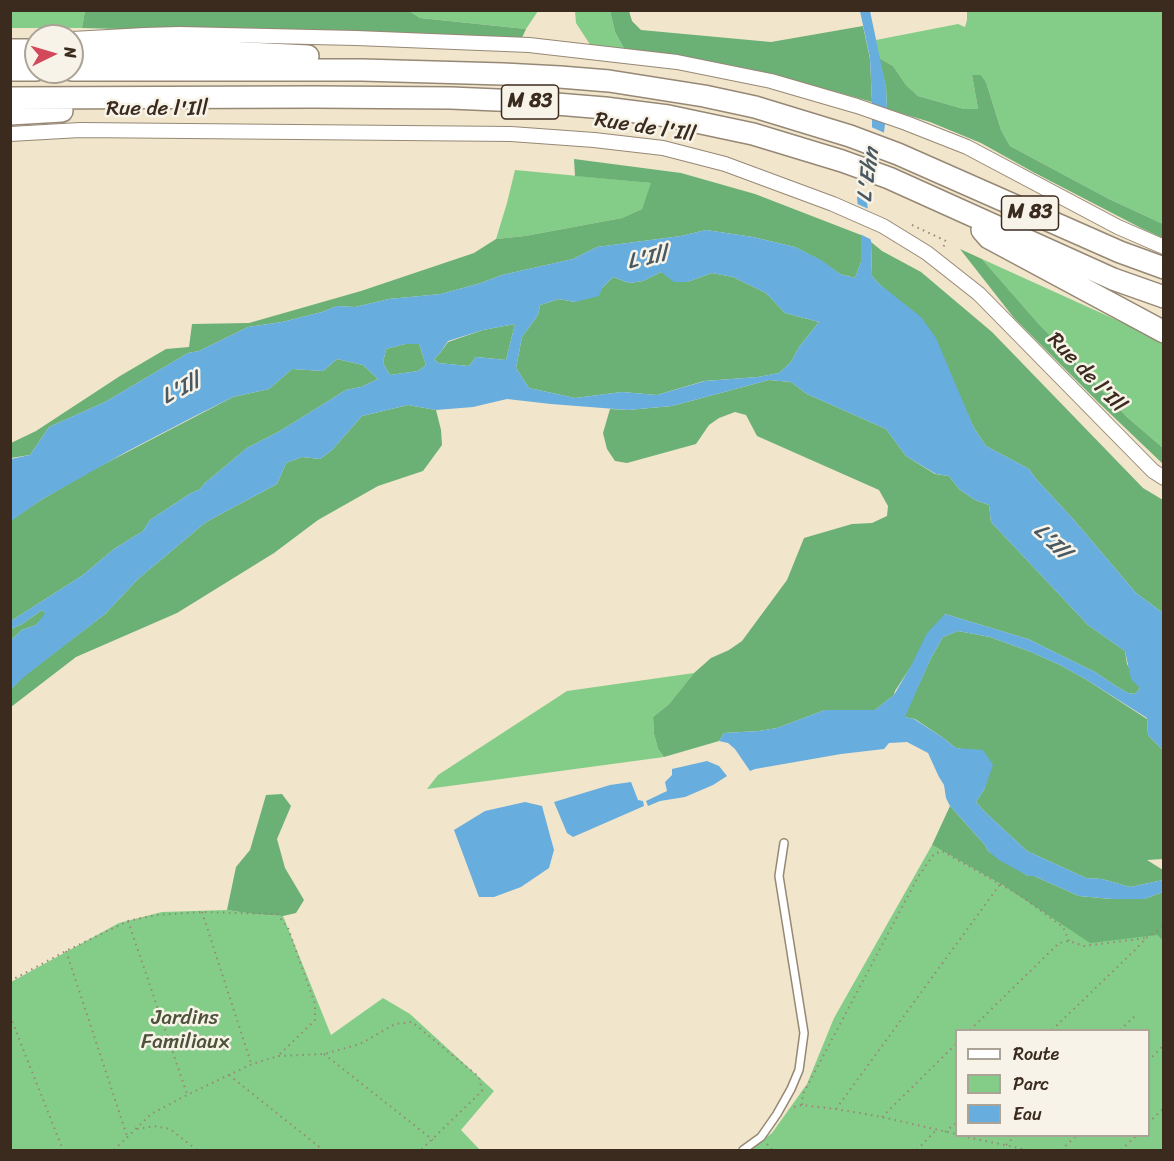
<!DOCTYPE html>
<html>
<head>
<meta charset="utf-8">
<style>
  body { margin:0 }
  #map { position:relative; width:1174px; height:1161px; overflow:hidden; background:#f1e5cc; font-family:Sriracha,sans-serif }
  canvas { display:block }
  .frame { position:absolute; inset:0; border:12px solid #3b2a1e; pointer-events:none }
  .legend { position:absolute; left:955px; top:1029px; width:195px; height:108px; box-sizing:border-box; background:#f7f3e8; border:2px solid #aca397; margin:0; padding:8px 10px; list-style:none; font-size:18px; color:#3b2a1e }
  .legend li { display:flex; align-items:center; gap:12px; height:30px }
  .legend b { width:30px; border:2px solid #aca397 }
  .north { position:absolute; left:24px; top:24px; width:60px; height:60px; box-sizing:border-box; background:#f7f3e8; border:2px solid #aca397; border-radius:50%; rotate:85deg; font-size:16px; font-weight:700; line-height:24px; text-align:center; color:#3b2a1e }
  .north::after { content:''; display:block; margin:auto; width:21px; height:27px; background:#d1495b; clip-path:polygon(50% 0,100% 100%,50% 72%,0 100%) }
</style>
</head>
<body>
<div id="map">
<canvas width="1174" height="1161"></canvas>
<div class="frame"></div>
<ul class="legend">
<li><b style="height:8px;background:#fff"></b>Route</li>
<li><b style="height:16px;background:#84cd89"></b>Parc</li>
<li><b style="height:16px;background:#67adde"></b>Eau</li>
</ul>
<div class="north">N</div>
</div>
<script>
const ctx = document.querySelector('canvas').getContext('2d');
ctx.lineJoin = 'round';
function fillPath(path, color) {
  ctx.fillStyle = color;
  ctx.fill(path, 'evenodd');
}
function toPath(rows) {
  const path = new Path2D();
  for (const r of rows) {
    path.moveTo(r[0], r[1]);
    for (let i = 2; i < r.length; i += 2) path.lineTo(r[i], r[i + 1]);
  }
  return path;
}
function strokePath(path, color, width, dash) {
  ctx.strokeStyle = color;
  ctx.lineWidth = width;
  ctx.lineCap = dash ? 'butt' : 'round';
  ctx.setLineDash(dash || []);
  ctx.stroke(path);
}
function label(font, color, halo, rows, align = 'center') {
  ctx.font = font + ' Sriracha,sans-serif';
  ctx.lineWidth = 5;
  ctx.setLineDash([]);
  ctx.textBaseline = 'middle';
  ctx.strokeStyle = halo;
  ctx.fillStyle = color;
  for (const [text, x, y, turn = 0] of rows) {
    ctx.save();
    ctx.translate(x, y);
    ctx.rotate((+turn || 0) * Math.PI / 180);
    ctx.textAlign = isNaN(turn) ? turn : align;
    if (halo) ctx.strokeText(text, 0, 0);
    ctx.fillText(text, 0, 0);
    ctx.restore();
  }
}
fillPath(toPath([
  [10,11,11,10,85,11,82,28,11,28],
  [407,11,538,11,526,29,420,18],
  [575,11,610,11,615,32,625,50,591,46,576,23],
  [967,11,1163,11,1163,224,1109,199,1010,146,1001,130,986,82,981,75,972,75,978,109,964,109,918,96,906,85,893,66,879,58,876,40,958,24,965,27,967,20],
  [515,170,652,183,642,209,622,218,525,236,496,239,507,203],
  [982,259,1163,341,1163,448,1127,417,1037,322],
  [694,673,669,704,653,717,654,734,658,749,664,757,427,789,438,775,567,691],
  [932,845,1006,887,1157,935,1163,941,1163,1150,749,1150,772,1133,807,1084,834,1018],
  [956,1030,1148,1030,1148,1136,956,1136],
  [227,910,253,914,283,916,331,1035,383,998,410,1014,494,1091,461,1130,480,1150,11,1150,11,982,119,923,162,912]
]), '#84cd89');
fillPath(toPath([
  [407,10,420,18,526,29,521,40,82,28,85,11],
  [610,11,629,11,632,21,641,30,771,42,863,26,870,59,872,102,837,92,731,68,625,50,615,32],
  [879,58,893,66,906,85,918,96,964,109,978,109,972,75,981,75,986,82,1001,130,1010,146,1109,199,1163,224,1163,238,1141,228,1033,172,981,143,930,122,887,109,886,87],
  [574,159,681,173,755,194,861,235,861,262,855,278,840,274,820,260,795,247,753,237,706,230,681,236,597,247,573,259,502,275,481,283,441,294,389,299,355,307,337,306,322,312,282,322,248,327,199,351,188,353,105,402,49,427,30,455,11,458,11,443,36,431,120,376,166,349,189,347,192,324,249,323,361,291,474,253,496,239,525,236,622,218,642,209,651,183,575,176],
  [871,242,882,251,921,272,992,332,1143,488,1163,500,1163,613,1136,593,1074,520,1036,479,1029,469,986,446,974,428,959,395,892,295,878,283,872,276],
  [960,249,982,259,1037,322,1127,417,1163,448,1163,464,1098,402,1014,318],
  [661,272,687,282,712,273,733,277,766,293,785,313,819,322,799,347,791,362,779,373,758,377,704,381,657,395,622,392,575,398,529,388,516,368,522,337,538,315,540,305,559,299,575,302,602,288,613,277,629,283,643,281],
  [515,324,506,360,476,357,469,366,438,363,434,359,440,353,448,342,483,330],
  [405,344,419,344,426,365,418,371,390,375,383,363,386,349],
  [337,359,363,365,378,379,361,387,346,390,280,431,247,448,205,483,199,490,191,493,150,520,143,531,114,549,83,575,11,621,10,521,41,500,89,472,233,397,269,389,292,369,323,371],
  [769,380,791,382,807,394,886,429,906,456,935,474,949,476,959,489,975,500,989,505,991,522,1088,625,1125,651,1127,664,1140,688,1135,694,1128,693,1116,686,1095,672,1028,639,945,614,895,691,894,695,875,710,825,710,777,728,759,731,724,733,719,741,664,757,658,749,654,734,653,717,669,704,694,673,711,658,729,650,742,641,787,580,804,538,852,524,872,523,887,516,888,506,879,490,757,436,746,415,735,412,719,418,709,425,696,444,627,463,615,461,607,449,603,433,610,409,628,410,672,406],
  [408,405,436,410,441,430,442,445,423,471,378,486,318,520,274,553,177,613,76,657,11,707,11,689,24,676,105,614,138,579,206,522,277,484,286,463,302,457,320,459,332,450,362,416],
  [42,610,46,614,36,625,22,630,11,640,11,629,22,624],
  [958,631,990,637,1031,652,1060,665,1087,680,1147,719,1148,735,1163,750,1163,859,1147,860,1163,870,1163,880,1130,887,1102,879,1086,878,1027,851,986,813,976,802,985,788,960,748,956,748,942,737,915,719,904,717,931,658,943,637],
  [282,794,291,806,277,839,285,868,304,900,296,913,283,916,253,914,227,910,236,867,250,850,266,795],
  [950,806,985,845,988,851,1028,876,1034,876,1079,896,1112,899,1144,899,1163,892,1163,941,1157,935,1090,943,1006,887,932,845]
]), '#6bb075');
fillPath(toPath([
  [860,11,870,11,886,87,887,109,884,132,867,201,871,242,872,276,878,283,921,317,936,338,974,428,986,446,1029,469,1036,479,1074,520,1136,593,1163,613,1163,750,1148,735,1147,718,1087,680,1060,665,1031,652,990,637,958,631,943,637,931,658,905,717,914,719,942,737,956,748,983,750,993,765,985,788,976,802,986,813,1027,851,1086,878,1102,879,1130,887,1163,880,1163,892,1144,899,1112,899,1079,896,1034,876,1028,876,999,860,988,851,985,845,950,806,946,798,944,785,939,777,928,753,907,742,889,743,884,749,841,754,755,769,750,771,735,749,728,743,719,741,724,733,759,731,777,728,825,710,875,710,894,695,912,664,927,633,945,614,1028,639,1095,672,1116,686,1128,693,1135,694,1140,688,1131,679,1125,651,1088,625,991,522,989,505,975,500,959,489,949,476,936,474,906,456,886,429,807,394,791,382,769,380,672,406,628,410,551,404,507,399,473,407,436,410,408,405,362,416,332,450,320,459,302,457,286,463,277,484,206,522,138,579,105,614,25,676,11,689,11,640,22,630,36,625,45,614,42,610,22,624,11,629,11,621,83,575,114,549,143,531,150,520,191,493,199,490,205,483,247,448,280,431,346,390,361,387,378,379,363,365,337,359,323,371,292,369,269,389,233,397,193,417,126,452,41,500,11,521,11,459,30,455,49,427,105,402,188,353,199,351,248,327,282,322,322,312,337,306,355,307,389,299,441,294,481,283,502,275,573,259,597,247,681,236,706,230,753,237,795,247,821,260,840,274,855,278,861,262,861,235,857,198,872,127,872,102,870,58],
  [661,272,674,282,687,282,712,273,733,277,766,293,785,313,819,322,799,347,791,362,779,373,758,377,705,381,657,395,622,392,575,398,529,388,516,368,522,337,538,315,540,305,559,299,575,302,599,296,602,288,613,277,629,283,643,281],
  [515,324,506,360,476,357,469,366,438,363,434,359,440,353,448,341,483,330],
  [405,344,419,344,426,365,418,371,390,375,383,363,386,349],
  [707,761,719,766,727,776,713,785,685,797,660,801,648,806,646,801,667,791,665,782,672,775,672,769],
  [631,782,638,800,643,801,644,806,573,837,567,833,554,802,610,785],
  [525,802,542,806,554,850,549,868,521,887,494,897,479,897,454,830,485,811]
]), '#67adde');
fillPath(toPath([
  [869,126,887,134,870,201,855,195],
  [855,203,871,210,874,241,858,233]
]), '#f1e5cc');
const service = toPath([
  [743,1150,761,1137,777,1114,791,1089,799,1070,804,1033,779,876,784,843]
]);
const minor = toPath([
  [72,39,145,35,179,34,356,38,529,45,677,62,771,81,857,106,906,123,967,147,1118,227,1164,247],
  [10,134,80,130,511,134,594,140,663,148,725,164,833,204,883,226,927,253,979,294,1153,471,1164,478]
]);
const trunk = toPath([
  [10,50,36,50],
  [72,50,206,51,308,56],
  [10,70,36,70],
  [72,70,362,70,503,74,560,77,609,81,704,96,755,107,850,136,898,154,1120,252,1164,268],
  [10,98,314,97,451,98,520,101,605,108,668,116,753,134,842,161,889,178,1113,279,1164,297],
  [10,114,62,111],
  [982,230,989,238,1164,332]
]);
strokePath(service, '#968875', 10);
strokePath(minor, '#968875', 16);
strokePath(trunk, '#968875', 24);
strokePath(toPath([
  [912,225,946,241,943,248],
  [202,912,251,1063],
  [128,921,187,1094],
  [66,951,127,1136],
  [10,981,66,951,128,921,156,915,202,912,277,914,288,928,315,1004,315,1020,279,1055],
  [10,1016,63,1150],
  [970,1030,1059,943,1069,941,1084,946,1146,938],
  [1052,1030,1135,950,1146,938,1164,926],
  [1120,1030,1136,1015],
  [324,1054,433,1140],
  [1148,1061,1164,1045],
  [229,1075,323,1150],
  [802,1105,803,1094,918,877,934,854,942,851,1021,896,1063,927,1069,941],
  [794,1107,802,1105,836,1109,882,1117,956,1134],
  [836,1109,1001,883],
  [882,1117,956,1044],
  [1148,1123,1164,1108],
  [137,1129,154,1126,170,1129,197,1150],
  [945,1132,956,1123],
  [962,1136,1028,1150],
  [767,1144,772,1150],
  [1006,1145,1015,1136],
  [114,1150,151,1114,187,1095,252,1064,278,1056,324,1054,360,1044,395,1024,412,1022,479,1077,482,1091,421,1150],
  [917,1150,936,1130],
  [1061,1150,1076,1136],
  [1121,1150,1136,1136]
]), '#968875', 2, [1.5, 4.5]);
strokePath(service, '#fff', 7);
strokePath(minor, '#fff', 14);
strokePath(trunk, '#fff', 21);
for (const [x, y, w] of [
  [530,102,57],
  [1030,213,57]
]) {
  const box = new Path2D();
  box.roundRect(x - w / 2, y - 17, w, 34, 4.5);
  ctx.fillStyle = '#f7f3e8';
  ctx.fill(box);
  strokePath(box, '#3b2a1e', 1.5);
}
label('bold 20px', '#3b2a1e', null, [
  ["M 83",530,102],
  ["M 83",1030,213]
]);
label('21px', '#3b2a1e', '#f7f3e8', [
  ["Rue de l'Ill",157,110],
  ["Rue de l'Ill",645,128,9],
  ["Rue de l'Ill",1086,373,46]
]);
label('21px', '#4d5339', '#f7f3e8', [
  ["Jardins",185,1019],
  ["Familiaux",185,1043]
]);
label('italic 22px', '#4a5861', '#f7f3e8', [
  ["L'Ehn",869,175,-82],
  ["L'Ill",647,259,-12],
  ["L'Ill",181,390,-27],
  ["L'Ill",1051,542,45]
]);
</script>
</body>
</html>
